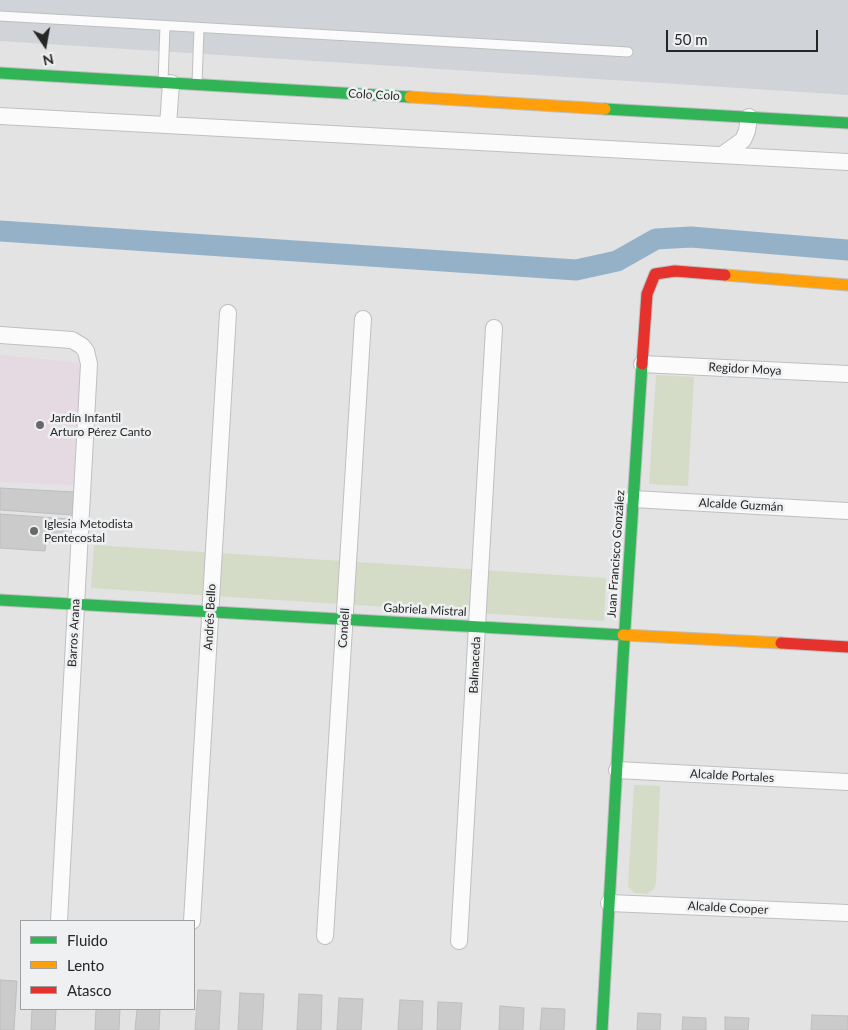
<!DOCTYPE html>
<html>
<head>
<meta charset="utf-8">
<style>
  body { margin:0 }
  #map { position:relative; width:848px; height:1030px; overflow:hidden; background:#e3e3e4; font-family:Lato,sans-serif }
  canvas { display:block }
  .legend { position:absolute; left:20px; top:920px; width:175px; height:90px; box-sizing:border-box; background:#eff0f2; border:1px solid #9e9fa0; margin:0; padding:6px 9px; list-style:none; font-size:15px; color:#252626 }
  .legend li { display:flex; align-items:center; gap:10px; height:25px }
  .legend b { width:25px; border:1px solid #9e9fa0 }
  .north { position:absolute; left:20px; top:20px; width:50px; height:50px; -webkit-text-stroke:4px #eff0f2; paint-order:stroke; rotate:168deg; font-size:14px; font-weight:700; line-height:20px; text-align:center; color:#252626 }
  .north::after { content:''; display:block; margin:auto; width:18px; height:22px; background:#252626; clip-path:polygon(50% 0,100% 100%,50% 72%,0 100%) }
  .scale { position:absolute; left:666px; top:30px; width:152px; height:22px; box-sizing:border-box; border:2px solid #252626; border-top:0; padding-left:6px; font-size:15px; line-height:18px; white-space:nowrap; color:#252626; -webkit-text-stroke:4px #eff0f2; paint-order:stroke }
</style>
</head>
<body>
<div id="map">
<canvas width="848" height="1030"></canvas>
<ul class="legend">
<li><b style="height:6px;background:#30b455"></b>Fluido</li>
<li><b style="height:6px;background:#ff9f0a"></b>Lento</li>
<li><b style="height:6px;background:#e5322d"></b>Atasco</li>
</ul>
<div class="north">N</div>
<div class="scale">50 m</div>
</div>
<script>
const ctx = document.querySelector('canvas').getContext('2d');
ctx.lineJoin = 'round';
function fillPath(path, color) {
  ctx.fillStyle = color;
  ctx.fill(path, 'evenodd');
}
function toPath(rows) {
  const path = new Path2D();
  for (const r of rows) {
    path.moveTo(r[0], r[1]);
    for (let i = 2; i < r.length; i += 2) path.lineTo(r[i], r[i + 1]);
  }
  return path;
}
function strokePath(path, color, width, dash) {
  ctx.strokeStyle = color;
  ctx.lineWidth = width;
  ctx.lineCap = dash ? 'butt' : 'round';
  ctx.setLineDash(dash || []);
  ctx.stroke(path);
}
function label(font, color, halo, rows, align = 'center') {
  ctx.font = font + ' Lato,sans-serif';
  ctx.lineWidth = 5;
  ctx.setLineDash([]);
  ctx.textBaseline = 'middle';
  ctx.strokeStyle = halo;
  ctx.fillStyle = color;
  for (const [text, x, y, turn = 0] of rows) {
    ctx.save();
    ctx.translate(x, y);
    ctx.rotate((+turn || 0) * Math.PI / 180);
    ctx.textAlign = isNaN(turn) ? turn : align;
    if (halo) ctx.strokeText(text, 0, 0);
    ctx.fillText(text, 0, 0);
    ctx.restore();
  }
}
fillPath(toPath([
  [0,0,848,0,848,95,0,41]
]), '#d0d4d8');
fillPath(toPath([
  [0,355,75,362,83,368,78,485,0,482]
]), '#e5dae2');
fillPath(toPath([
  [656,375,694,377,688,486,649,484],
  [94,545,606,578,604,621,91,588],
  [634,785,660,786,656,883,654,889,647,894,634,893,628,886]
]), '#d4dbc6');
strokePath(toPath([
  [0,231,576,270,617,261,656,239,691,237,848,250]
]), '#95b1c8', 21);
const building = toPath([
  [0,488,74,492,72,515,0,510,0,488],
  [0,514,68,519,66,543,46,542,45,551,0,548,0,514],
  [0,980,17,981,14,1030,0,1030,0,980],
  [198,990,221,991,219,1030,195,1030,198,990],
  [240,993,264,994,262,1030,238,1030,240,993],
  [299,994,322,995,321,1030,297,1030,299,994],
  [339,998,363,999,361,1030,337,1030,339,998],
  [400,1000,423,1001,422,1030,398,1030,400,1000],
  [438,1002,462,1003,460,1030,437,1030,438,1002],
  [500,1006,524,1008,523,1030,499,1030,500,1006],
  [542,1008,565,1009,564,1030,540,1030,542,1008],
  [32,1009,56,1009,55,1030,31,1030,32,1009],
  [96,1009,120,1009,119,1030,95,1030,96,1009],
  [137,1009,160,1009,159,1030,135,1030,137,1009],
  [638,1013,661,1014,660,1030,637,1030,638,1013],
  [812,1015,848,1016,848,1030,811,1030,812,1015],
  [683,1017,706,1018,706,1030,682,1030,683,1017],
  [725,1017,749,1018,748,1030,725,1030,725,1017]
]);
fillPath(building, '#cbcbcc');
strokePath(building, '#bebebf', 1);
const lane = toPath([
  [0,16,628,52],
  [163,82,165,26],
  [197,84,199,28]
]);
const street = toPath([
  [0,116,848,162],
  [168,125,171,83],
  [722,155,743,140,747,131,749,117],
  [0,335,72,340,82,346,86,351,89,364,59,921],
  [642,364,848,374],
  [633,499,848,511],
  [617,770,848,782],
  [609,903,848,913],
  [192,921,228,313],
  [325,936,363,319],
  [459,941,494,328]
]);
const fast = toPath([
  [0,73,410,97],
  [605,109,848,123],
  [0,600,623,635],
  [602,1030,623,658,642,364]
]);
const slow = toPath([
  [410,97,605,109],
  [725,275,848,285],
  [623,635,781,643]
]);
const jam = toPath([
  [642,364,647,294,655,274,675,271,725,275],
  [781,643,848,647]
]);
strokePath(lane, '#bfbfc0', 11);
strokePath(street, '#bfbfc0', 18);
strokePath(fast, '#bfbfc0', 13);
strokePath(slow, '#bfbfc0', 13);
strokePath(jam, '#bfbfc0', 13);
strokePath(lane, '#fbfbfb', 9);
strokePath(street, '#fbfbfb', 16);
strokePath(fast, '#30b455', 11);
strokePath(slow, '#ff9f0a', 11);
strokePath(jam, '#e5322d', 11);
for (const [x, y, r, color] of [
  [40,425,5,"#686868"],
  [34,531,5,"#686868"]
]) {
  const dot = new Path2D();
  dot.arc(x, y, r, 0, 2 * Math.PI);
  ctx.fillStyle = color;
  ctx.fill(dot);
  strokePath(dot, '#eff0f2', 2);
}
label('12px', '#252626', '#eff0f2', [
  ["Colo Colo",374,95,3],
  ["Regidor Moya",745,369,3],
  ["Alcalde Guzmán",741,505,3],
  ["Juan Francisco González",616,554,-86],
  ["Gabriela Mistral",425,610,3],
  ["Andrés Bello",210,617,-87],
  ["Condell",344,628,-86],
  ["Barros Arana",74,633,-87],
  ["Balmaceda",475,665,-87],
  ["Alcalde Portales",732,776,3],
  ["Alcalde Cooper",728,908,3]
]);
label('12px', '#252626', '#eff0f2', [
  ["Jardín Infantil",50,418],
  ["Arturo Pérez Canto",50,432],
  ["Iglesia Metodista",44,524],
  ["Pentecostal",44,538]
], 'left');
</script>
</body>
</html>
